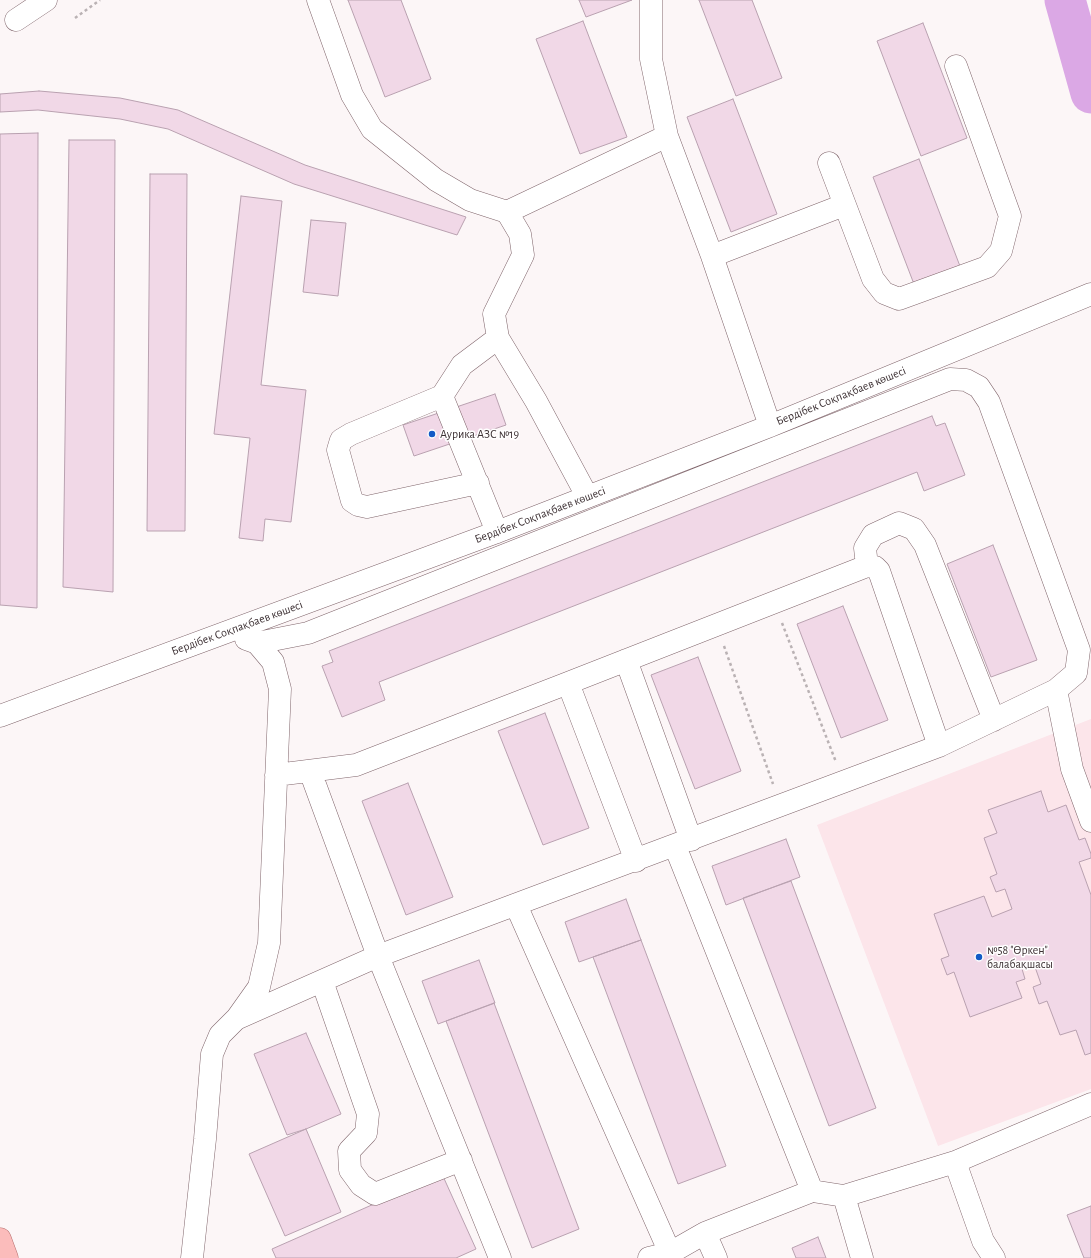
<!DOCTYPE html>
<html>
<head>
<meta charset="utf-8">
<style>
  body { margin:0 }
  canvas { display:block; background:#fcf6f7 }
</style>
</head>
<body>
<canvas width="1091" height="1258"></canvas>
<script>
const ctx = document.querySelector('canvas').getContext('2d');
ctx.lineJoin = 'round';
function fillPath(path, color) {
  ctx.fillStyle = color;
  ctx.fill(path, 'evenodd');
}
function toPath(rows) {
  const path = new Path2D();
  for (const r of rows) {
    path.moveTo(r[0], r[1]);
    for (let i = 2; i < r.length; i += 2) path.lineTo(r[i], r[i + 1]);
  }
  return path;
}
function strokePath(path, color, width, dash) {
  ctx.strokeStyle = color;
  ctx.lineWidth = width;
  ctx.lineCap = dash ? 'butt' : 'round';
  ctx.setLineDash(dash || []);
  ctx.stroke(path);
}
function label(font, color, halo, rows, align = 'center') {
  ctx.font = font + ' "Alegreya Sans",sans-serif';
  ctx.lineWidth = 3;
  ctx.setLineDash([]);
  ctx.textBaseline = 'middle';
  ctx.strokeStyle = halo;
  ctx.fillStyle = color;
  for (const [text, x, y, turn = 0] of rows) {
    ctx.save();
    ctx.translate(x, y);
    ctx.rotate((+turn || 0) * Math.PI / 180);
    ctx.textAlign = isNaN(turn) ? turn : align;
    if (halo) ctx.strokeText(text, 0, 0);
    ctx.fillText(text, 0, 0);
    ctx.restore();
  }
}
fillPath(toPath([
  [1091,719,1091,1089,938,1146,817,825]
]), '#fce5ea');
strokePath(toPath([
  [1065,0,1091,93]
]), '#dba8e5', 41);
const building = toPath([
  [348,0,401,0,431,79,385,97,348,0],
  [579,0,632,0,586,17,579,0],
  [699,0,752,0,782,78,736,96,699,0],
  [583,21,627,137,580,154,536,39,583,21],
  [923,23,967,138,921,156,877,41,923,23],
  [39,91,120,98,178,110,305,165,466,217,457,235,294,184,168,129,120,119,38,110,0,112,0,94,39,91],
  [733,99,777,214,731,232,687,117,733,99],
  [38,133,37,608,0,605,0,134,38,133],
  [69,140,115,140,113,592,63,587,69,140],
  [919,159,963,274,917,292,873,177,919,159],
  [150,174,187,174,185,531,147,531,150,174],
  [241,196,282,201,261,385,306,390,291,522,265,519,263,541,239,538,250,438,214,434,241,196],
  [311,220,346,223,338,296,303,292,311,220],
  [495,394,506,425,414,456,403,425,495,394],
  [932,416,936,426,945,423,965,475,924,491,917,472,379,682,385,700,342,717,322,666,333,662,329,651,932,416],
  [993,545,1037,660,991,677,947,564,993,545],
  [843,606,888,720,841,738,797,624,843,606],
  [698,657,741,771,695,789,651,675,698,657],
  [545,713,589,828,543,845,498,731,545,713],
  [408,783,453,897,406,915,362,801,408,783],
  [1041,791,1048,812,1066,805,1079,840,1085,838,1091,854,1091,858,1079,862,1091,895,1091,1053,1085,1055,1076,1030,1060,1035,1047,1001,1039,1004,1033,987,1041,984,1034,964,1022,969,1025,979,1016,982,1022,998,970,1017,954,972,947,975,941,959,949,956,934,914,984,896,992,917,1012,909,1005,889,996,892,990,877,997,874,984,838,997,833,988,810,1041,791],
  [786,839,800,877,726,905,712,866,786,839],
  [791,881,876,1108,829,1126,743,898,791,881],
  [626,899,641,940,579,962,565,922,626,899],
  [641,940,726,1166,678,1184,593,957,641,940],
  [479,960,495,1003,438,1024,422,981,479,960],
  [494,1003,579,1229,532,1248,446,1021,494,1003],
  [306,1033,341,1114,306,1129,287,1135,254,1054,306,1033],
  [306,1129,341,1212,285,1236,249,1154,306,1129],
  [442,1174,476,1249,456,1258,276,1258,272,1249,442,1174],
  [1091,1206,1091,1258,1084,1258,1067,1215,1091,1206],
  [818,1237,826,1258,796,1258,792,1248,818,1237]
]);
fillPath(building, '#f1d8e7');
strokePath(building, '#b9a1b0', 1);
const minor = toPath([
  [318,0,352,95,372,129,436,180,470,200,507,212,667,136],
  [651,0,651,59,667,136,712,256,770,426],
  [16,20,46,0],
  [829,163,873,279,884,293,899,299,987,267,1001,251,1010,216,956,66],
  [507,212,520,234,523,255,494,314,498,338,536,401,587,496],
  [712,256,844,205],
  [442,396,351,434,341,440,338,450,352,501,358,505,367,507,478,483],
  [497,532,442,396,462,365,498,338],
  [867,566,865,548,873,535,899,523,914,529,925,545,994,720],
  [626,660,691,840],
  [568,683,867,566,875,567,879,571,939,746],
  [1056,690,1072,769,1091,821],
  [0,716,497,532,770,426,1091,294],
  [310,771,378,956,500,1258],
  [276,775,356,765,568,683,636,861],
  [675,846,812,1191],
  [516,905,670,1253,705,1233],
  [322,981,368,1114,366,1133,349,1151,350,1170,361,1185,375,1194,461,1160],
  [237,1018,259,987,269,943,280,689,273,662,257,643,246,639],
  [955,1162,983,1241,994,1258],
  [844,1196,862,1258],
  [192,1258,205,1139,212,1054,220,1035,236,1019,378,956,939,746,1056,690,1076,673,1079,650,989,402,979,387,966,380,950,379,308,633,257,643],
  [649,1258,670,1253],
  [716,1258,705,1233,812,1191,844,1196,955,1162,1091,1104]
]);
const major = toPath([
  [0,1239,7,1258]
]);
strokePath(minor, '#80666c', 23);
strokePath(major, '#b76f6e', 23);
strokePath(toPath([
  [75,18,100,0],
  [782,623,836,762],
  [724,646,773,784]
]), '#bab2b4', 2.5, [3, 3]);
strokePath(minor, '#fff', 22);
strokePath(major, '#fbbcbb', 22);
for (const [x, y, r, color] of [
  [432,434,4,"#125bc6"],
  [979,957,4,"#125bc6"]
]) {
  const dot = new Path2D();
  dot.arc(x, y, r, 0, 2 * Math.PI);
  ctx.fillStyle = color;
  ctx.fill(dot);
  strokePath(dot, '#fff', 1.5);
}
label('12px', '#3d3134', '#fff', [
  ["Бердібек Соқпақбаев көшесі",841,396,-22],
  ["Бердібек Соқпақбаев көшесі",540,515,-21],
  ["Бердібек Соқпақбаев көшесі",237,628,-20]
]);
label('12px', '#3d3134', '#fff', [
  ["Аурика АЗС №19",440,434],
  ["№58 \"Өркен\"",987,950],
  ["балабақшасы",987,964]
], 'left');
</script>
</body>
</html>
